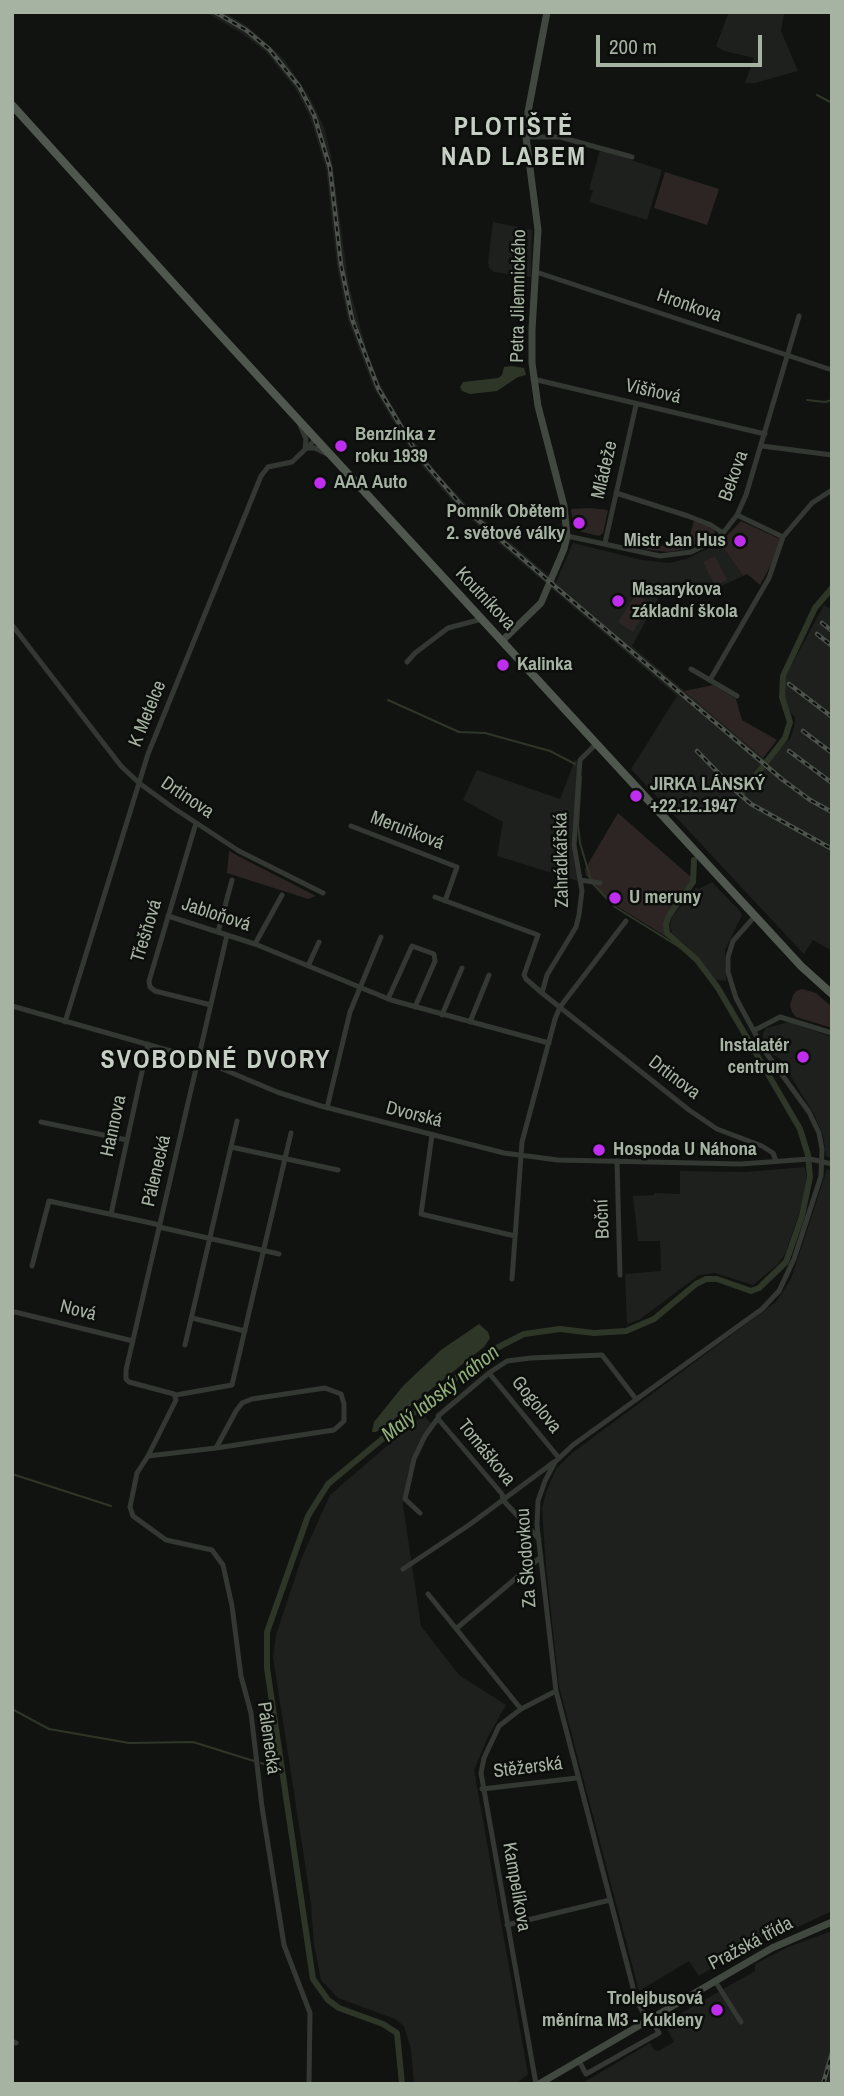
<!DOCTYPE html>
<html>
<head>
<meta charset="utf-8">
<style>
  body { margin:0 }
  #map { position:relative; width:844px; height:2096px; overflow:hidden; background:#111311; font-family:"Archivo Narrow",sans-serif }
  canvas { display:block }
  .frame { position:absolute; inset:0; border:14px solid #a6b3a3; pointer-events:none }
  .scale { position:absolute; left:596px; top:35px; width:166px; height:32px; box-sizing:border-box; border:4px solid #a6b3a3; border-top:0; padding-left:9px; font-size:21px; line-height:24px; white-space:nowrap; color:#a6b3a3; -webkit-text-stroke:5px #0c0e0c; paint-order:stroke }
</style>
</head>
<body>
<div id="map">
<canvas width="844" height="2096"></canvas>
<div class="frame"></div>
<div class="scale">200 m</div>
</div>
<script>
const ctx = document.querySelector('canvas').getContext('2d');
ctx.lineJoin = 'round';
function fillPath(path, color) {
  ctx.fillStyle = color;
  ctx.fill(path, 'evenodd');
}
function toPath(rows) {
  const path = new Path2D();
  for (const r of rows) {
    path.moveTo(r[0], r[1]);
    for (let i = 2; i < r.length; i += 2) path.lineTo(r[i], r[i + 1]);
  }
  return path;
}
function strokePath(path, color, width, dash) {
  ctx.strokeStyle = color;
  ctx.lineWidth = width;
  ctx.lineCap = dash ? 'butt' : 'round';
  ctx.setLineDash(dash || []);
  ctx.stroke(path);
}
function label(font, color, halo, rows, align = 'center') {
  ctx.font = font + ' "Archivo Narrow",sans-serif';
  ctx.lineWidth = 5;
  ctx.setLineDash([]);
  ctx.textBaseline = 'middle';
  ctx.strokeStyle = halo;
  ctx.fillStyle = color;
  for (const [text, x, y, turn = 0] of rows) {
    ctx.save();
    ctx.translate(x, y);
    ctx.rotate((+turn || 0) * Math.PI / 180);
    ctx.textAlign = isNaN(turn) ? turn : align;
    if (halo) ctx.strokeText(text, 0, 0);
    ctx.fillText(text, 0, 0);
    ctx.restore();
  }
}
fillPath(toPath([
  [205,12,224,12,248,27,284,59,310,98,324,127,331,155,349,286,368,355,381,386,408,433,436,472,466,504,556,582,573,543,642,560,669,563,686,559,720,543,743,576,717,588,688,593,661,593,632,646,769,763,774,752,790,739,794,728,795,718,781,698,782,683,824,605,832,610,832,951,813,940,804,954,800,950,631,769,677,696,460,510,415,458,374,389,348,320,337,266,326,169,310,117,295,88,266,52,243,34],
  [729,12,784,14,781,31,798,71,755,83,745,83,754,58,724,51,716,46],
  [600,150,662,170,647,220,589,202,593,191,589,189],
  [493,222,532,230,531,277,494,272,489,268,488,262],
  [575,760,579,762,571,845,578,881,497,856,503,822,463,800,477,770,560,799],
  [712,882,739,910,742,915,725,950,726,981,711,979,687,946,672,933,670,926,671,918,696,888,699,889],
  [789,1022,832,1037,832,1158,826,1156,823,1135,814,1114,780,1059,769,1052,763,1039,763,1033,766,1028],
  [805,1167,807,1182,800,1211,785,1254,777,1265,753,1285,715,1273,699,1275,639,1320,627,1324,625,1274,661,1271,660,1241,638,1241,633,1196,654,1195,655,1193,680,1194,680,1171,746,1172],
  [827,1169,832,1171,832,1911,783,1934,778,1927,699,1976,689,1961,639,1991,559,1686,546,1566,542,1509,546,1492,556,1469,572,1453,776,1302,791,1279],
  [423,1415,433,1425,409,1471,403,1505,421,1626,459,1675,506,1705,488,1737,474,1770,528,2074,516,2084,414,2084,411,2049,404,2026,395,2019,338,1998,321,1980,314,1945,311,1903,273,1657,276,1635,302,1557,330,1495],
  [832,1931,832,2084,581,2084,650,2043,654,2050,659,2051,674,2042,664,2023,755,1971,755,1964,788,1947]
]), '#1d201d');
fillPath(toPath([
  [665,172,719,189,707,225,654,208],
  [589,508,608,510,603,533,599,536,574,530,571,509],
  [694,520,714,528,715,534,687,549,668,552,642,549,645,538,649,543,674,548,687,547],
  [741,521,780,539,772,563,760,585,747,574,743,576,720,543],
  [715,556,727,580,715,586,703,562],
  [636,594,651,604,633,632,618,622],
  [713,685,736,699,742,720,777,740,763,758,684,691],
  [618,813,692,878,690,884,665,917,664,930,670,939,610,902,601,894,586,875,585,869],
  [229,851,240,857,316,896,308,899,227,873],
  [802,989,816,993,832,1007,832,1028,796,1017,792,1012,790,1005,793,995,796,991]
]), '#2c2524');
fillPath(toPath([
  [512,366,524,368,526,375,518,377,497,391,470,394,462,391,460,387,463,382,498,378,502,375,504,367],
  [479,1324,488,1332,490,1338,484,1347,394,1419,376,1432,372,1432,374,1422,403,1386,441,1350]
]), '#2e3628');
strokePath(toPath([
  [817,95,832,103],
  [807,400,825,402,832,400],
  [388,700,459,732,485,733,550,751,575,764],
  [581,777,578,825,580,843,591,880],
  [593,884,615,907,689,953],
  [12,1474,111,1506],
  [12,1709,49,1729,129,1743,193,1742,254,1761],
  [261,1763,282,1770]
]), '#2e3628', 2);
strokePath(toPath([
  [743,792,785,738,790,722,782,697,783,676,815,608,832,588],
  [402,2084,397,2033,383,2024,339,2008,328,2000,313,1979,267,1668,267,1632,308,1516,328,1484,485,1354,524,1334,560,1329,594,1333,626,1331,654,1319,696,1284,706,1279,717,1279,751,1291,759,1288,786,1262,802,1216,810,1177,808,1155,800,1129,718,988,697,960,667,933,666,924,668,917,693,882,694,860]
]), '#2e3628', 6);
strokePath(toPath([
  [526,137,560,137,632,157],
  [536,272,832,370],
  [533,379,765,434],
  [300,425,306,439,305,449],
  [762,446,832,455],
  [307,448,315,448,327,454],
  [616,493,688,516,711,525,723,533],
  [737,515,783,537],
  [567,536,660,556,691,552,713,541,723,533,737,515,746,495,799,316],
  [605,543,636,405],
  [12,625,121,766,139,783,172,807,239,851,323,893],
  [407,662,415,653,448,628,482,619],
  [691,669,737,696],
  [710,680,769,578,783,537,812,503,832,490],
  [597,743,580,760,574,845,582,891,579,915,576,927,547,975,542,993,689,1110,717,1129,762,1146,773,1153,776,1161],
  [196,823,149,981,150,987,155,991,211,1005],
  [351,826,457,867,445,901],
  [580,880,600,883],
  [435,897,538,935,524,975,526,979,542,993],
  [168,916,255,944,391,1000,549,1043],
  [218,932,232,880],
  [227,935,126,1370,126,1379,129,1382,174,1394,176,1400,148,1456,137,1473,130,1507,133,1516,166,1540,212,1550,223,1565,232,1606,241,1676,251,1713,262,1807,284,1945,310,2013,309,2084],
  [255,944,282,895],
  [308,966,319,942],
  [388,999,412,946,434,954,435,961,415,1007],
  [12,1006,199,1059,277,1092,321,1106,504,1153,558,1160,741,1164,810,1159,832,1164],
  [442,1015,462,968],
  [65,1022,148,754,261,476,268,467,292,462,316,439],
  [470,1022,489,975],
  [755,1030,780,1017,832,1033],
  [327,1108,350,1012,381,937],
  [41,1122,127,1140],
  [432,1135,421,1214,515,1236],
  [231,1147,338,1170],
  [617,1161,620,1275],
  [111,1214,148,1044],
  [159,1227,279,1254],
  [32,1266,49,1201,160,1225],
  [512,1279,522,1142,555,1019,560,1007,626,921],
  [15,1312,133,1341],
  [192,1318,245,1331],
  [185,1345,237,1121],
  [489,1373,559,1458],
  [176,1395,232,1385,291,1133],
  [148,1456,216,1448,334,1430,344,1421,344,1404,341,1394,325,1388,252,1399,242,1403,236,1411,216,1448],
  [420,1513,405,1499,414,1459,425,1436,438,1418],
  [539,1539,503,1500,502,1494,439,1420,438,1416,489,1373,507,1361,531,1358,602,1355,636,1399],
  [403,1569,469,1525,554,1462],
  [428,1594,521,1709],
  [457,1628,541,1557],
  [482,1789,577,1778],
  [507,1925,610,1900],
  [715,1981,741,2022],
  [647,2020,636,1999,556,1691,537,1525,538,1501,545,1481,555,1462,573,1445,762,1309,779,1291,794,1259,821,1176,822,1149,819,1133,809,1112,764,1050,736,998,728,972,728,957,733,941,756,915],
  [12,2041,16,2043],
  [579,2061,586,2074,659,2033,651,2018],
  [536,2084,481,1773,484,1758,499,1726,521,1709,556,1691]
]), '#333832', 5);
strokePath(toPath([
  [502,641,541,603,564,549,567,536,564,506,538,406,532,363,532,330,538,230,526,137,528,112,547,12],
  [539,2084,772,1948,832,1922]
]), '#414840', 7);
strokePath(toPath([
  [12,105,212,326,801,966,832,994]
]), '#4f574e', 8);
const rail = toPath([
  [215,12,246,30,269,49,299,86,314,115,330,168,341,265,352,319,378,388,418,455,463,507,551,583,783,780,810,800,832,812],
  [822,623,832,631],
  [817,634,832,646],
  [789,684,832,717],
  [803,731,832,753],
  [697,751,735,790,751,804,832,849],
  [789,751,832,783],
  [823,2084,832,2053]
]);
strokePath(rail, '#4c534b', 4.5);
strokePath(rail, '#0c0e0c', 2, [5]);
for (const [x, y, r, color] of [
  [341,446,7,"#bf2eee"],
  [320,483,7,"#bf2eee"],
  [579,523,7,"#bf2eee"],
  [740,541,7,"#bf2eee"],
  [618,601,7,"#bf2eee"],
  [503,665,7,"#bf2eee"],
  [636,796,7,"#bf2eee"],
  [615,898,7,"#bf2eee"],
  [803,1057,7,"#bf2eee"],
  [599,1150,7,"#bf2eee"],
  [717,2010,7,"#bf2eee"]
]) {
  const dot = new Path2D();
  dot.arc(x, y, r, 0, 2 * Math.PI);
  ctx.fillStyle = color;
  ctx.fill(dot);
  strokePath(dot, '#0c0e0c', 2.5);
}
label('19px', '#a6b3a3', '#0c0e0c', [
  ["Petra Jilemnického",519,296,-89],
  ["Hronkova",689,306,19],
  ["Višňová",653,392,13],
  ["Mládeže",605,470,-77],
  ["Bekova",734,476,-70],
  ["Koutníkova",485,599,47],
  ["K Metelce",148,714,-68],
  ["Drtinova",187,798,34],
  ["Meruňková",407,831,21],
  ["Zahrádkářská",562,860,-91],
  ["Jabloňová",216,915,18],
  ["Třešňová",147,931,-73],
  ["Drtinova",674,1078,37],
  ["Dvorská",414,1115,14],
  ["Hannova",114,1126,-78],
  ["Pálenecká",157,1171,-77],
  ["Boční",603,1219,-92],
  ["Nová",78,1311,14],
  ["Gogolova",536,1405,51],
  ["Tomáškova",486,1453,51],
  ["Za Škodovkou",527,1558,-94],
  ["Pálenecká",268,1738,82],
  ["Stěžerská",528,1768,-7],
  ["Kampelíkova",516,1887,80],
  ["Pražská třída",751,1944,-28]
]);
label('bold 19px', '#a6b3a3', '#0c0e0c', [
  ["Benzínka z",355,435],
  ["roku 1939",355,457],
  ["AAA Auto",334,483],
  ["Pomník Obětem",565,512,"right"],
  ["2. světové války",565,534,"right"],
  ["Mistr Jan Hus",726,541,"right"],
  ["Masarykova",632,590],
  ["základní škola",632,612],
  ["Kalinka",517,665],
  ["JIRKA LÁNSKÝ",650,785],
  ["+22.12.1947",650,807],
  ["U meruny",629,898],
  ["Instalatér",789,1046,"right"],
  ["centrum",789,1068,"right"],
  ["Hospoda U Náhona",613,1150],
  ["Trolejbusová",703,1999,"right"],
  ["měnírna M3 - Kukleny",703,2021,"right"]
], 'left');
label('italic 21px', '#91ae79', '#0c0e0c', [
  ["Malý labský náhon",441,1394,-38]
]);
ctx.letterSpacing = '2px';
label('bold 26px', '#c6cfc4', '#0c0e0c', [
  ["PLOTIŠTĚ",514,128],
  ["NAD LABEM",514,158],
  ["SVOBODNÉ DVORY",216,1061]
]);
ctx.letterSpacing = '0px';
</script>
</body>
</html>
